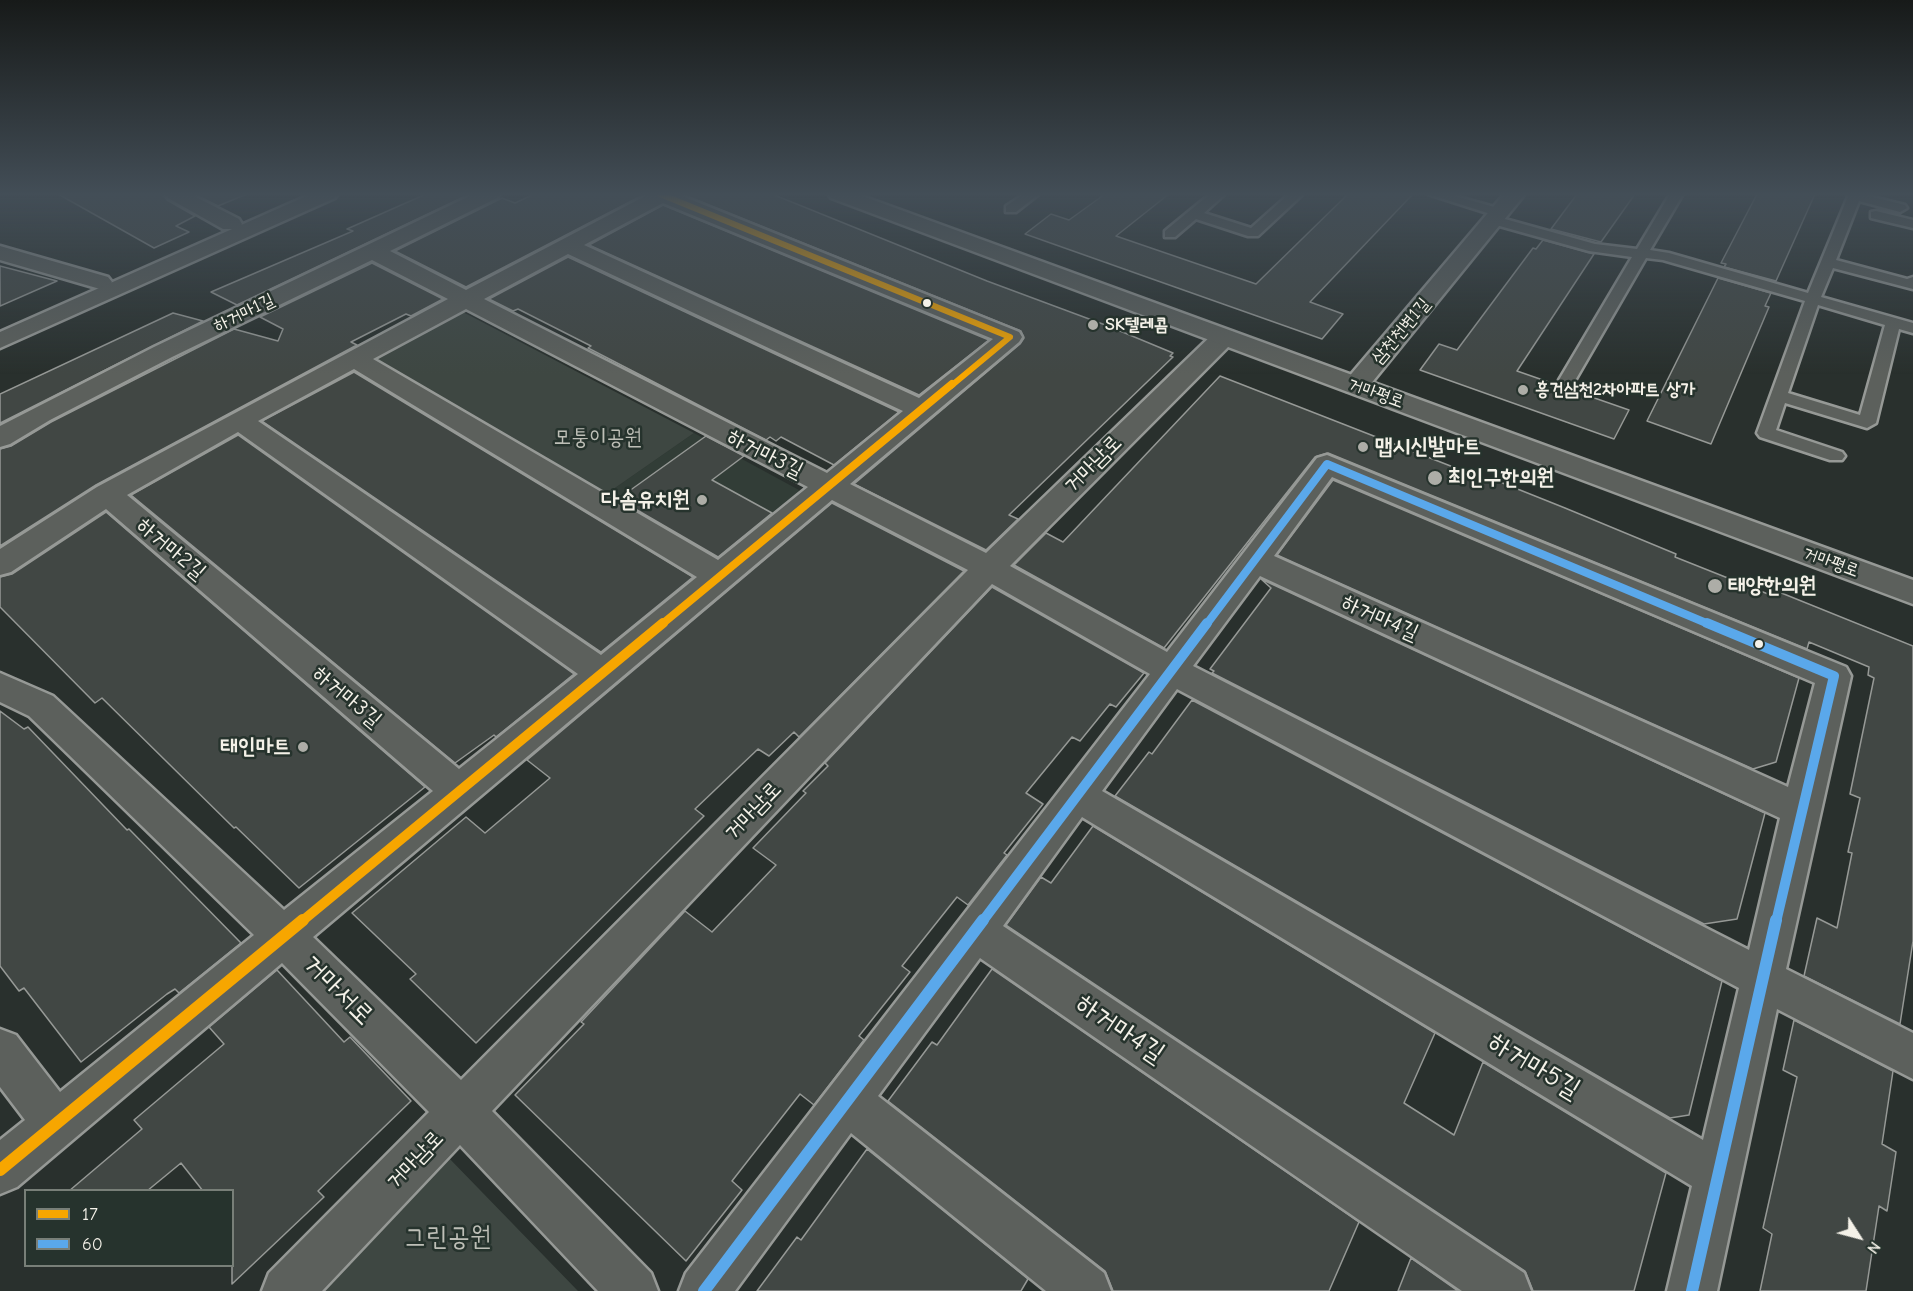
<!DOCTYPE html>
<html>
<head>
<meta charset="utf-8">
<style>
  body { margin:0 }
  #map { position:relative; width:1913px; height:1291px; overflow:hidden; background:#29302d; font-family:"Comic Neue",sans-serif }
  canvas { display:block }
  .legend { position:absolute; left:24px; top:1189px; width:210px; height:78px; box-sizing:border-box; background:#26332d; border:2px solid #787f78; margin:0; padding:8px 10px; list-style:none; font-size:18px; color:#f4f1e8 }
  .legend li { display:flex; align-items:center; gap:12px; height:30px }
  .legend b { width:30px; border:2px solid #787f78 }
  .north { position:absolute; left:1829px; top:1207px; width:60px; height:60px; -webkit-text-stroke:4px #26332d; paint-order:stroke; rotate:126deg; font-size:16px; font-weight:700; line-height:24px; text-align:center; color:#f4f1e8 }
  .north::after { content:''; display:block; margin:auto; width:21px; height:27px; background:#f4f1e8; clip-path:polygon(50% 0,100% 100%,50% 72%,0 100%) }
</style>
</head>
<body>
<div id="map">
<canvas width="1913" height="1291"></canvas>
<ul class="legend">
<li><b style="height:8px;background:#f7a600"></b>17</li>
<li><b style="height:8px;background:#5aa8eb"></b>60</li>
</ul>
<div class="north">N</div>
</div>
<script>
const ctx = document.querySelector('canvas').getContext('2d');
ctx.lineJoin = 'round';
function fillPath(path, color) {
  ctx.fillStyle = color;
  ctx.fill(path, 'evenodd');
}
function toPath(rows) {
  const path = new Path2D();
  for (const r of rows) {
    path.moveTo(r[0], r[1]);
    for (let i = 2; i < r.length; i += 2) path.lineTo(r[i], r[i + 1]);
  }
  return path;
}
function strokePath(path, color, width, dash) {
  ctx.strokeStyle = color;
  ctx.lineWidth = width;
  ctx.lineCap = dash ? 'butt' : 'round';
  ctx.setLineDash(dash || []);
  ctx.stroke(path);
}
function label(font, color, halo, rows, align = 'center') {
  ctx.font = font + ' "Comic Neue","Poor Story",sans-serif';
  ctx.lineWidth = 5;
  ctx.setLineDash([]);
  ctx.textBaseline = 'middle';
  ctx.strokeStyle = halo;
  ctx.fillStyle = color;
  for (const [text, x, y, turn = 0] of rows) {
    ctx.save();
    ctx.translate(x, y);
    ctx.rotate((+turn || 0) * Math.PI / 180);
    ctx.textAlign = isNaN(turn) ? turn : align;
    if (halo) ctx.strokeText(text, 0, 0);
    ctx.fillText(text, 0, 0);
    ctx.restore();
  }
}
fillPath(toPath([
  [694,433,799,490,796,503,723,562,713,563,602,497]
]), '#323d37');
fillPath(toPath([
  [461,311,694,433,602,497,368,360],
  [447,1156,578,1291,316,1291]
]), '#3e4742');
const building = toPath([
  [58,194,163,194,167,200,195,216,176,226,189,232,154,248,58,194],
  [194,194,247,194,218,206,194,194],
  [426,194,470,194,237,305,211,292,353,231,347,229,426,194],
  [534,194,645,194,466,287,395,251,502,198,515,203,534,194],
  [682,194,772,194,987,281,1108,326,1173,353,1170,356,1173,357,1009,515,1018,519,986,550,854,484,1020,344,1024,338,1021,331,682,194],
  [1105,194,1169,194,1116,236,1256,284,1348,194,1413,194,1310,302,1343,314,1322,339,1025,234,1051,214,1069,220,1105,194],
  [1577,194,1635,194,1601,242,1551,229,1577,194],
  [1757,194,1815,194,1776,281,1724,267,1726,264,1721,263,1757,194],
  [663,205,989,340,919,395,589,245,663,205],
  [1543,240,1594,254,1517,371,1629,410,1614,439,1420,370,1439,344,1457,350,1533,248,1536,249,1543,240],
  [568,257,899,412,834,465,781,437,776,441,770,437,766,440,588,348,591,346,518,309,513,311,489,299,568,257],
  [372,263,443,299,411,316,406,314,351,342,357,345,96,485,0,546,0,449,11,446,51,422,234,329,278,341,283,329,260,317,372,263],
  [0,266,57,281,0,306,0,266],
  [1718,278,1771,293,1765,306,1769,307,1711,444,1647,421,1718,278],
  [173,313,203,321,0,423,0,394,173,313],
  [354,372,693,577,601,652,262,421,354,372],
  [1220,376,1489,481,1490,478,1565,508,1676,554,1675,557,1773,596,1774,590,1913,646,1913,941,1900,1024,1804,976,1817,918,1837,928,1852,853,1848,852,1860,798,1850,794,1874,678,1868,675,1869,667,1809,642,1807,649,1328,453,1315,457,1164,648,1014,565,1046,533,1063,542,1220,376],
  [238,435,574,674,496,737,494,735,455,763,131,495,238,435],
  [706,436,744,456,712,480,772,513,718,557,618,499,706,436],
  [1333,480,1799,678,1776,762,1753,769,1277,555,1333,480],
  [832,503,964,571,799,737,794,732,769,756,758,749,695,809,704,816,476,1043,410,979,416,974,352,913,466,817,485,833,550,778,527,760,832,503],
  [106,512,425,787,299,888,236,827,234,828,102,698,95,703,0,607,0,577,12,574,106,512],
  [1261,579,1765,813,1737,919,1704,924,1212,673,1214,671,1210,669,1271,588,1261,579],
  [992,587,1144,673,1116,707,1110,704,1080,741,1072,737,1026,793,1043,804,1004,853,1007,855,968,905,957,897,902,966,910,972,859,1036,864,1040,814,1105,800,1094,732,1181,742,1190,686,1261,515,1095,584,1024,581,1022,685,911,712,932,776,865,753,848,806,793,803,791,828,766,825,763,992,587],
  [1192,700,1722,981,1689,1115,1670,1118,1115,796,1149,752,1152,754,1192,700],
  [0,711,24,729,28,727,127,830,129,829,241,943,179,993,175,989,167,994,81,1062,24,988,19,991,0,966,0,711],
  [1093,826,1435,1033,1404,1103,1454,1135,1483,1062,1666,1173,1634,1291,1533,1291,1525,1271,1006,925,1041,877,1051,883,1093,826],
  [992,969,1359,1222,1329,1291,1113,1291,1105,1271,888,1101,932,1042,937,1045,992,969],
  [277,970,344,1042,350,1037,411,1101,318,1191,324,1197,232,1284,232,1191,203,1191,181,1163,147,1191,69,1191,142,1129,134,1120,224,1044,209,1027,277,970],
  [1794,1020,1893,1071,1882,1144,1896,1152,1887,1211,1879,1206,1866,1291,1760,1291,1772,1234,1763,1228,1797,1077,1783,1070,1794,1020],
  [867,1149,1028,1279,1021,1291,757,1291,797,1237,801,1240,867,1149],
  [1411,1258,1458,1291,1398,1291,1411,1258]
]);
fillPath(building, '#414744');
strokePath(building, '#969996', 1.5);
const service = toPath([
  [1024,194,1039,194,1016,212,1006,212,1006,206,1024,194],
  [1210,194,1225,194,1204,213,1251,228,1289,194,1303,194,1258,236,1248,236,1196,219,1175,237,1165,237,1165,231,1210,194],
  [1428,194,1448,194,1505,210,1507,213,1500,217,1428,194],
  [1670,194,1683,194,1650,250,1669,253,1808,293,1849,194,1861,194,1905,205,1907,208,1900,212,1859,201,1836,260,1907,279,1913,277,1913,289,1833,268,1821,297,1913,323,1913,333,1899,329,1876,423,1867,428,1785,403,1776,430,1842,452,1845,456,1842,460,1830,460,1760,437,1757,433,1805,301,1663,260,1646,258,1573,384,1561,384,1559,380,1632,257,1589,251,1489,223,1487,220,1494,216,1595,244,1637,249,1670,194],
  [1818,305,1885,325,1860,415,1788,393,1818,305],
  [1876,211,1913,220,1913,228,1871,218,1871,212,1876,211]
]);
const minor = toPath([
  [165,194,190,194,239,219,242,224,239,229,223,229,168,198,165,194],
  [474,194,500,194,497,198,390,251,466,290,649,194,677,194,1019,332,1022,337,1019,342,850,484,986,553,1215,332,1224,330,1233,332,1236,337,1233,342,1010,566,1167,652,1317,458,1327,455,1846,667,1851,676,1786,969,1913,1033,1913,1079,1777,1009,1717,1291,1667,1291,1692,1186,1082,817,1003,926,1524,1273,1531,1291,1462,1291,980,958,878,1096,1104,1273,1111,1291,1046,1291,851,1133,735,1291,679,1291,686,1273,1150,674,992,584,492,1111,651,1273,658,1291,598,1291,460,1145,322,1291,262,1291,269,1273,429,1112,282,963,17,1187,0,1194,0,1140,25,1120,0,1087,0,1029,16,1035,60,1092,254,935,29,716,0,702,0,673,53,696,284,910,433,791,106,509,11,572,0,575,0,549,97,487,448,299,372,260,172,357,50,420,10,444,0,447,0,426,154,347,474,194],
  [663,203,993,339,919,398,584,245,663,203],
  [568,254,903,411,827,473,484,299,568,254],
  [466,309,808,487,718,560,373,359,466,309],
  [354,369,697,577,601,655,258,421,354,369],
  [238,432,578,674,459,769,127,495,238,432],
  [1332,477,1815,683,1788,787,1274,556,1332,477],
  [832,500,968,570,461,1080,313,937,832,500],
  [1260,576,1780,818,1749,950,1193,666,1260,576],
  [1177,689,1739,988,1703,1140,1102,791,1177,689],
  [1504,194,1525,194,1365,391,1356,393,1347,391,1343,385,1347,379,1504,194],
  [0,246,108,277,112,282,108,287,100,289,0,260,0,246]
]);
const tertiary = toPath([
  [311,194,338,194,335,198,0,348,0,332,311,194],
  [828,194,857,194,1913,580,1913,604,831,198,828,194]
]);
strokePath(service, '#969996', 5);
strokePath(minor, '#969996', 5);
strokePath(tertiary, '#969996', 5);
fillPath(service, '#5c605c');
fillPath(minor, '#5c605c');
fillPath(tertiary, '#5c605c');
strokePath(toPath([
  [660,194,1010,337,951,386]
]), '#f7a600', 6);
strokePath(toPath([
  [661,625,952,384]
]), '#f7a600', 8);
strokePath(toPath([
  [301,922,663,623]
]), '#f7a600', 10);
strokePath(toPath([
  [0,1170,303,920]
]), '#f7a600', 12);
strokePath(toPath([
  [1206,625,1327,464,1711,625]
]), '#5aa8eb', 8);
strokePath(toPath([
  [1707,623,1834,676,1776,922],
  [982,922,1207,623]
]), '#5aa8eb', 10);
strokePath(toPath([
  [704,1291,983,920],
  [1692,1291,1776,920]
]), '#5aa8eb', 12);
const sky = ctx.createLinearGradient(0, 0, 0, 374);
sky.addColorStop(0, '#171a19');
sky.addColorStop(0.52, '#434e57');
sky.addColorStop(1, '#434e5700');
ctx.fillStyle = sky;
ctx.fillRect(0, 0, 1913, 374);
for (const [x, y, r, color] of [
  [927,303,5,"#f4f1e8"],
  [1093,325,6,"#adada7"],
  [1523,390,6,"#adada7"],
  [1363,447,6,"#adada7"],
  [1435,478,8,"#adada7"],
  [702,500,6,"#adada7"],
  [1715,586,8,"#adada7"],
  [1759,644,5,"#f4f1e8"],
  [303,747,6,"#adada7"]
]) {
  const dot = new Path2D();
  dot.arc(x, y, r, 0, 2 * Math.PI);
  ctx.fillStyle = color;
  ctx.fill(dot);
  strokePath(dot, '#26332d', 2);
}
label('18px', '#f4f1e8', '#26332d', [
  ["하거마1길",244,313,-26],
  ["삼천천변1길",1401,331,-50],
  ["거마평로",1376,393,20],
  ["거마평로",1831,562,20]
]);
label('bold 18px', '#f4f1e8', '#26332d', [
  ["SK텔레콤",1105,325],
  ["흥건삼천2차아파트 상가",1535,390]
], 'left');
label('22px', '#bebfb7', '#26332d', [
  ["모퉁이공원",598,438]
]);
label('bold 22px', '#f4f1e8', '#26332d', [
  ["맵시신발마트",1375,447],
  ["최인구한의원",1448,478],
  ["다솜유치원",690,500,"right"],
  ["태양한의원",1728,586],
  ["태인마트",291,747,"right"]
], 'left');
label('22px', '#f4f1e8', '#26332d', [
  ["하거마3길",765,454,27],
  ["거마남로",1093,464,-45],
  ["하거마2길",171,549,40],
  ["하거마4길",1380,618,24],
  ["하거마3길",347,697,40],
  ["거마남로",753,811,-46],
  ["거마남로",415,1160,-46]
]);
label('27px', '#f4f1e8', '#26332d', [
  ["거마서로",338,990,45],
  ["하거마4길",1120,1029,34],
  ["하거마5길",1534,1066,31]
]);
label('27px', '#bebfb7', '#26332d', [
  ["그린공원",448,1237]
]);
</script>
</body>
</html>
